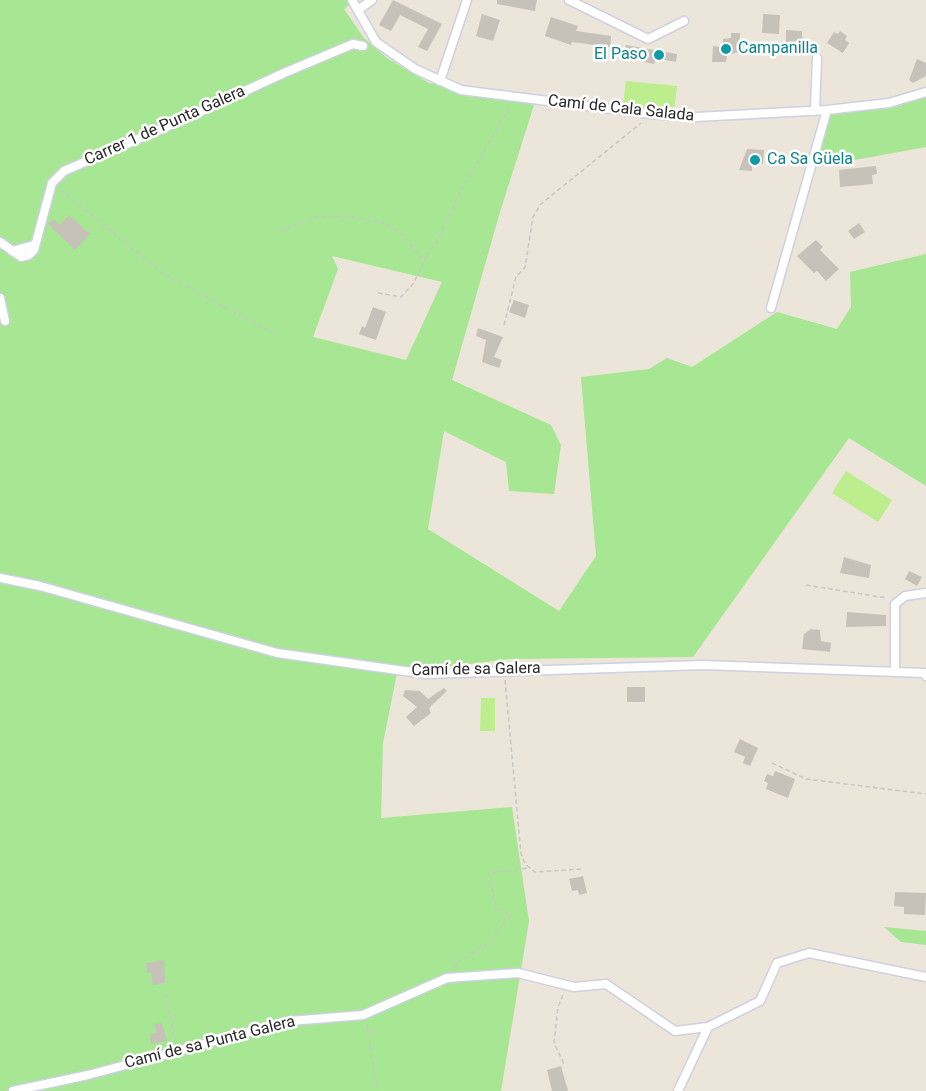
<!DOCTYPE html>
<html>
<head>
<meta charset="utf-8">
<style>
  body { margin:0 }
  canvas { display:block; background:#ece5d9 }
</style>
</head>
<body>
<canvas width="926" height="1091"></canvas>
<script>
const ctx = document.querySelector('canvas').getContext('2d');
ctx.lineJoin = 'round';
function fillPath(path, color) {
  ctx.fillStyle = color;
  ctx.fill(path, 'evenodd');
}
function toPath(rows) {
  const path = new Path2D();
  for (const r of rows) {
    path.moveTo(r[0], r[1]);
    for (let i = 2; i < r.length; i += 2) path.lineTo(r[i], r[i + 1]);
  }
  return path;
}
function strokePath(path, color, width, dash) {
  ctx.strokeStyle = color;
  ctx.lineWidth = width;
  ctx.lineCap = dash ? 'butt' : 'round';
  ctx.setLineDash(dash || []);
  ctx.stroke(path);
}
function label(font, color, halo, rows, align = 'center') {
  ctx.font = font + ' Roboto,sans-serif';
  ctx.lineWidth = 5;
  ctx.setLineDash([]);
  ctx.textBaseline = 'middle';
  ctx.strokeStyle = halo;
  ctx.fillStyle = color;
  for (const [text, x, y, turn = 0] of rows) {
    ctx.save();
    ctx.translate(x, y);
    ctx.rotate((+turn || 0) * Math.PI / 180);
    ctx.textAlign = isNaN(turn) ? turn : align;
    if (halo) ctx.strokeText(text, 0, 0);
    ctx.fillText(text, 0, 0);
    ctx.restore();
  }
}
fillPath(toPath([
  [0,0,356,0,344,9,364,38,387,58,429,83,534,105,500,212,452,380,551,425,561,445,554,494,509,491,506,462,444,431,428,529,559,611,596,556,581,377,649,369,667,358,692,367,777,312,837,329,851,307,850,272,926,254,926,486,849,438,693,657,509,659,397,673,383,743,381,818,512,807,529,921,501,1091,0,1091],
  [332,256,442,282,406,360,313,337,338,269],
  [926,97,926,147,816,167,830,115,895,107],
  [884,927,926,931,926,945,901,942]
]), '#a7e692');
fillPath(toPath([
  [626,81,677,86,674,110,623,105],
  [846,471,892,500,878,522,832,493],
  [481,698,495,698,495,731,480,731]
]), '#bcee8d');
fillPath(toPath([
  [393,0,442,24,427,51,418,47,428,29,400,15,391,31,379,25],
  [497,0,537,0,535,11,497,4],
  [482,14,500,20,493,41,476,36],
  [763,14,780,15,779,34,762,33],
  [551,17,578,26,576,31,611,36,610,47,572,42,571,45,545,36],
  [786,30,802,31,802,37,808,41,807,45,799,45,799,49,786,49],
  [840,31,847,36,845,40,849,43,843,53,827,43,834,32,838,34],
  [731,33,740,33,739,52,727,55,726,62,712,62,713,46,724,47,723,39,731,38],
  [626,45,677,54,676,62,656,58,654,64,644,62,645,56,624,51],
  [917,59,926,63,926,76,913,83,909,80],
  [747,149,764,150,763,164,752,164,752,171,739,170],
  [876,166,877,174,872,175,873,184,840,187,839,170],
  [69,215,90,234,75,250,48,224,53,219,60,225],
  [859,223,865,232,854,239,848,231],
  [816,240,823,247,820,250,839,269,826,281,817,271,814,273,797,256],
  [514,300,529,305,525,318,509,312],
  [373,307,386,312,376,340,359,334,362,326,365,328],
  [478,328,503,337,494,357,502,360,499,368,482,362,486,340,476,336],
  [844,557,871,565,869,578,840,573],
  [909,571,922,577,917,586,905,579],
  [847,612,886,615,886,626,846,627],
  [811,629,820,630,821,641,831,643,830,652,802,649,804,634],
  [627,687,645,687,645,702,627,702],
  [444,688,447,691,429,708,431,713,414,726,406,717,417,707,403,696,405,690,420,691,428,699],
  [740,739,758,748,750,766,743,763,745,757,734,752],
  [775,771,795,779,788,798,766,789,768,783,764,781,767,774,773,776],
  [583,876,587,893,579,895,578,890,572,891,569,879],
  [895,892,926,893,925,915,904,914,904,907,894,906],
  [164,960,165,983,153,985,151,972,147,973,146,963],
  [162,1023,167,1041,151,1044,150,1034,156,1033,154,1024],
  [561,1066,568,1091,552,1091,547,1070]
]), '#c7c2b9');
const minor = toPath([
  [352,0,376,42,415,69,461,90,651,114,696,117,827,110,889,103,926,92],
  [569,0,648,39,684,21],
  [358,10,372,0],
  [440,81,467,0],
  [815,111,817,58],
  [0,242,21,257,29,255,34,250,52,183,64,171,180,121,284,73,353,44,363,46],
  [12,251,34,245],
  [0,298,5,321],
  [771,308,827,110],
  [0,578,40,586,277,653,426,674,703,665,924,673,926,676],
  [895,672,895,604,905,596,926,593],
  [13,1091,88,1075,290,1021,363,1015,447,978,518,973,574,987,606,984,675,1031,708,1027,760,1001,777,963,809,953,926,977],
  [678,1091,708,1027]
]);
strokePath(minor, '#ced0e3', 11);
strokePath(toPath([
  [61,190,162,273,273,333],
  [279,232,314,217,346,216,387,224,402,234,420,257,428,253,439,238,458,196,510,106],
  [378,293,401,297,413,284,428,254],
  [504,325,516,277,525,267,533,217,541,204,641,123],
  [806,585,887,598],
  [505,680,521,854,525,864,535,872,583,869],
  [772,763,806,779,926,794],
  [454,968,459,961,490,942,511,915,496,908,489,873,528,868],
  [166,994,175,1041],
  [563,995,558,1007,554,1043,564,1064],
  [367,1024,377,1091]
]), '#c7c7c7', 1.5, [4.5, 3]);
strokePath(minor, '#fff', 8);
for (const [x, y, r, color] of [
  [726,49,6,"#0f9aa8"],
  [659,55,6,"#0f9aa8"],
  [755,160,6,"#0f9aa8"]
]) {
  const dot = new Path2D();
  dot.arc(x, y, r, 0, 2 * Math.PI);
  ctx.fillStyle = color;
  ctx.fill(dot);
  strokePath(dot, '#fff', 2);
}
label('16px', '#0d838f', '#fff', [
  ["Campanilla",738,49],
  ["El Paso",647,55,"right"],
  ["Ca Sa Güela",767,160]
], 'left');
label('16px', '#282828', '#fff', [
  ["Camí de Cala Salada",621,109,6],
  ["Carrer 1 de Punta Galera",165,126,-24],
  ["Camí de sa Galera",476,670,-1],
  ["Camí de sa Punta Galera",210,1043,-14]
]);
</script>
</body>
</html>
